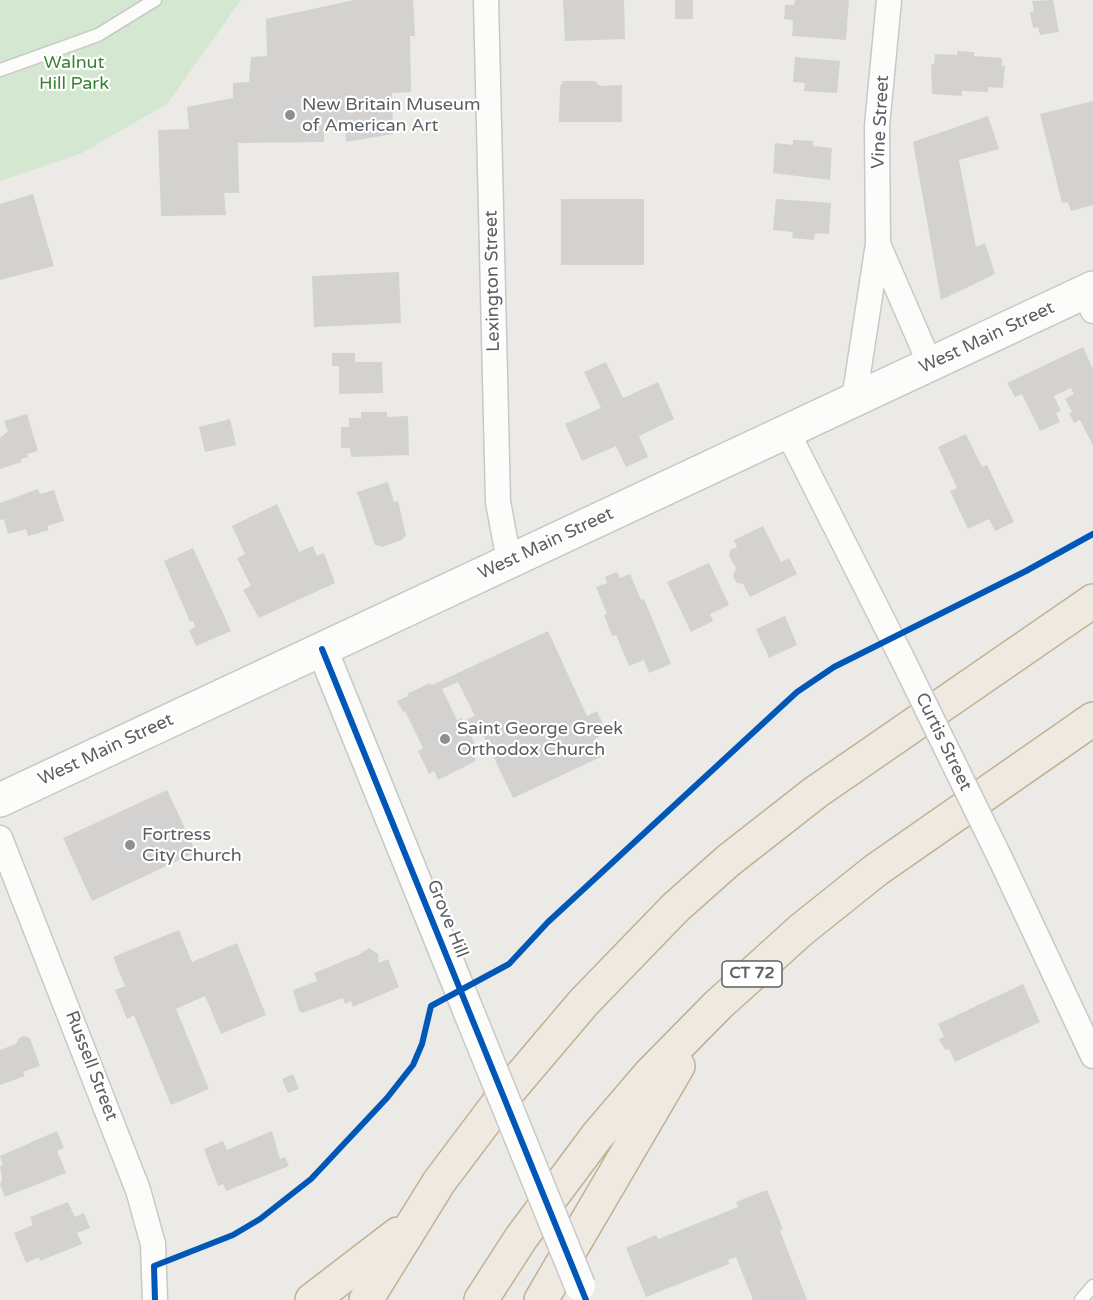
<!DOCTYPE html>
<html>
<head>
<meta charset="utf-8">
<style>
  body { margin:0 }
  canvas { display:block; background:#ebeae6 }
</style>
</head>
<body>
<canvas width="1093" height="1300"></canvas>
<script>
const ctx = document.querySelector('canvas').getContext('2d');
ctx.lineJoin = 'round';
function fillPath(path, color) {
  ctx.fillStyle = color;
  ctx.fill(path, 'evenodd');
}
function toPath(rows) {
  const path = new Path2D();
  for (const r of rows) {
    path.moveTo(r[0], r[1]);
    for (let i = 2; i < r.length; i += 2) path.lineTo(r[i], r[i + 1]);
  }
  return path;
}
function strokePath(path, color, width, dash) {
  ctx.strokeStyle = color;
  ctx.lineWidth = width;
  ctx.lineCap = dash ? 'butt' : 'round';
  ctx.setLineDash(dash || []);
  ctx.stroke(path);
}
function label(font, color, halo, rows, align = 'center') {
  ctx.font = font + ' "Varela Round",sans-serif';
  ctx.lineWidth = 4.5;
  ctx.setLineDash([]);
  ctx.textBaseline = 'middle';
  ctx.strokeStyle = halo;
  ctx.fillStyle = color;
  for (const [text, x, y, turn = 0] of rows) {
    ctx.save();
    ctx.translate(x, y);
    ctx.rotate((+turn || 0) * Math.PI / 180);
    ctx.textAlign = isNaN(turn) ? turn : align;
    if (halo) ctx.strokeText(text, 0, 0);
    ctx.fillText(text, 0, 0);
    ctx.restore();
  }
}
fillPath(toPath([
  [0,0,241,0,167,104,82,153,0,181]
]), '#d4e8d1');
fillPath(toPath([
  [354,0,413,0,415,36,410,36,411,92,392,93,393,134,346,142,345,124,324,124,324,142,238,143,239,193,224,193,226,215,161,216,158,130,189,129,187,107,233,98,233,83,249,82,251,57,267,56,266,19],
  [563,0,624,0,625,39,565,41],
  [675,0,693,0,693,19,675,19],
  [795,0,849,0,846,40,792,36,793,20,784,19,785,5,794,5],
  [1053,0,1059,32,1040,35,1038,27,1033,28,1030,12,1034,11,1032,1],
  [957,51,974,52,974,56,1002,58,1002,66,1005,66,1003,88,988,87,988,92,962,91,962,96,932,94,931,64,934,65,935,54,957,55],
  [795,57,840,61,837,93,804,91,805,83,793,82],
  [563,81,595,81,600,86,622,85,622,122,559,122,560,87],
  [1093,101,1093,205,1071,211,1068,202,1062,203,1040,114],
  [988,116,999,149,959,160,976,247,985,243,995,274,941,300,913,142],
  [793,140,813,141,813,146,832,148,830,180,773,173,775,143,793,145],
  [33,194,54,266,0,280,0,204],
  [561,199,644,199,644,265,561,265],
  [776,199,831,203,829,234,815,233,814,240,792,238,793,232,773,230],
  [399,272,401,323,314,327,312,276],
  [1083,347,1093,369,1093,446,1080,420,1074,423,1069,413,1072,412,1065,399,1074,394,1071,388,1054,396,1061,411,1056,413,1060,422,1040,431,1022,394,1015,397,1007,383],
  [332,353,355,353,355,362,382,362,383,393,339,394,339,366,332,366],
  [606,362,623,398,658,382,674,419,639,436,648,457,626,467,616,446,582,461,565,424,601,408,584,372],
  [361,412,387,412,387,417,408,416,409,455,351,457,350,448,341,448,341,427,349,427,349,418,361,418],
  [27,414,38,451,27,454,28,457,21,459,22,462,0,469,0,438,8,431,4,421],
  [230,419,236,445,205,452,199,427],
  [966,434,982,467,987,465,1014,522,995,531,989,519,968,529,950,491,957,488,938,447],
  [388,482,394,502,398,501,406,535,402,540,382,547,375,545,357,492],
  [38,489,40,494,54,490,64,521,47,526,49,530,28,536,26,529,8,534,4,519,0,520,0,503],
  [277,504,299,552,313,546,317,556,324,553,335,583,259,618,243,590,251,586,237,558,245,554,232,526],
  [763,526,781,562,789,558,797,574,750,597,743,584,737,583,733,577,736,568,729,556,730,550,737,547,734,540],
  [193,548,231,631,196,646,189,630,195,627,193,621,190,622,164,561],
  [709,563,729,605,710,614,713,621,691,632,667,582],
  [617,572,620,578,630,574,641,600,644,599,671,664,649,673,644,660,629,666,616,635,612,636,604,615,607,614,596,587,607,583,605,577],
  [785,616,797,645,769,658,756,629],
  [548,631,587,716,597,711,607,733,595,739,603,756,513,798,478,724,468,729,478,751,473,753,476,761,438,780,434,771,429,774,418,751,423,748,405,711,403,712,397,701,408,696,407,694,430,683,432,685],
  [458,682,475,716,463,721,462,718,457,720,442,689],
  [167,790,196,852,92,901,63,838],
  [179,930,192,962,237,943,266,1015,221,1034,205,996,176,1009,209,1089,171,1105,134,1015,127,1019,115,990,125,986,113,957],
  [369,948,378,954,379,963,388,959,399,987,353,1007,351,1001,345,1004,343,998,302,1013,299,1011,293,990,317,981,314,973,358,955],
  [1023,984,1040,1022,955,1062,949,1049,945,1050,939,1039,944,1037,938,1024],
  [24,1036,30,1038,40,1066,23,1072,25,1076,0,1085,0,1050,16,1044,19,1038],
  [293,1074,299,1089,288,1093,282,1079],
  [57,1131,64,1148,57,1151,66,1173,5,1197,0,1185,2,1179,0,1166,3,1165,0,1156],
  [272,1131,280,1159,285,1157,289,1166,226,1191,223,1184,218,1186,204,1149,223,1141,227,1150],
  [767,1190,783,1229,780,1231,807,1300,753,1300,736,1257,728,1260,729,1264,646,1297,626,1248,656,1235,658,1239,738,1207,736,1202],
  [68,1202,75,1217,84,1213,90,1228,77,1233,82,1244,40,1261,39,1257,26,1263,14,1233,33,1225,30,1217]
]), '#d3d2d0');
const service = toPath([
  [0,70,98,35,155,0],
  [1081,1300,1093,1286]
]);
const minor = toPath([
  [486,0,498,502,509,561],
  [878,244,877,126,889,0],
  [1084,292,1093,311],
  [854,400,878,244,930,364],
  [787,431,901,656],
  [0,838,138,1190,153,1244,155,1300],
  [1001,860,1093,1056]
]);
const tertiary = toPath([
  [322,649,470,1015]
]);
const secondary = toPath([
  [0,800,1093,288]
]);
const motorway = toPath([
  [312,1300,398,1234],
  [366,1300,439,1182,500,1101,584,1002,676,907,729,860,816,792,1093,601],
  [481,1300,521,1238,597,1136,650,1074,718,1005,801,930,876,870,1093,719],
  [541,1300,678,1066]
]);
strokePath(service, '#c8c8c8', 15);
strokePath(minor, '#c8c8c8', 27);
strokePath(tertiary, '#c8c8c8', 33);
strokePath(secondary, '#c8c8c8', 36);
strokePath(motorway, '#c3b092', 36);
strokePath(service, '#fcfcfb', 12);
strokePath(minor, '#fcfcfb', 24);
strokePath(tertiary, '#fcfcfb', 30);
strokePath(secondary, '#fcfcfb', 33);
strokePath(motorway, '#eeeae1', 33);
const minorBridge = toPath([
  [901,656,1001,860]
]);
const tertiaryBridge = toPath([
  [470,1015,580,1286]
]);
strokePath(minorBridge, '#c8c8c8', 27, []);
strokePath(tertiaryBridge, '#c8c8c8', 33, []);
strokePath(minorBridge, '#fcfcfb', 24);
strokePath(tertiaryBridge, '#fcfcfb', 30);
strokePath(toPath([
  [322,649,586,1300],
  [155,1300,154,1266,233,1235,260,1219,311,1179,387,1098,413,1065,422,1044,431,1006,509,964,548,922,797,692,834,667,1026,571,1093,534]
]), '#0057b8', 6);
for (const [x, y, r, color] of [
  [290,115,6,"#8d9092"],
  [445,739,6,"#8d9092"],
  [130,845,6,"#8d9092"]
]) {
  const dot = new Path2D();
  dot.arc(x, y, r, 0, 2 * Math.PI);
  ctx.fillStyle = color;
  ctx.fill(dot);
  strokePath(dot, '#fff', 2);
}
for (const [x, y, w] of [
  [752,974,60]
]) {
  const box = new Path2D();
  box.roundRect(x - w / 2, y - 13, w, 26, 4.5);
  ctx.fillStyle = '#fff';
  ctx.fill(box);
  strokePath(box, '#5b6064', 1.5);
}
label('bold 16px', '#5b6064', null, [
  ["CT 72",752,974]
]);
label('18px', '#378234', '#fff', [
  ["Walnut",74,63],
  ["Hill Park",74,84]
]);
label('18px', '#5b6064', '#fff', [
  ["New Britain Museum",302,105],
  ["of American Art",302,126],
  ["Saint George Greek",457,729],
  ["Orthodox Church",457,750],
  ["Fortress",142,835],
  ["City Church",142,856]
], 'left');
label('18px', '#5b6064', '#fff', [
  ["Vine Street",881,122,-87],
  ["Lexington Street",493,281,-91],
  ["West Main Street",987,338,-25],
  ["West Main Street",546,544,-25],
  ["Curtis Street",943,742,64],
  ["West Main Street",106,750,-25],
  ["Grove Hill",447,919,68],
  ["Russell Street",91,1066,69]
]);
</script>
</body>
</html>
